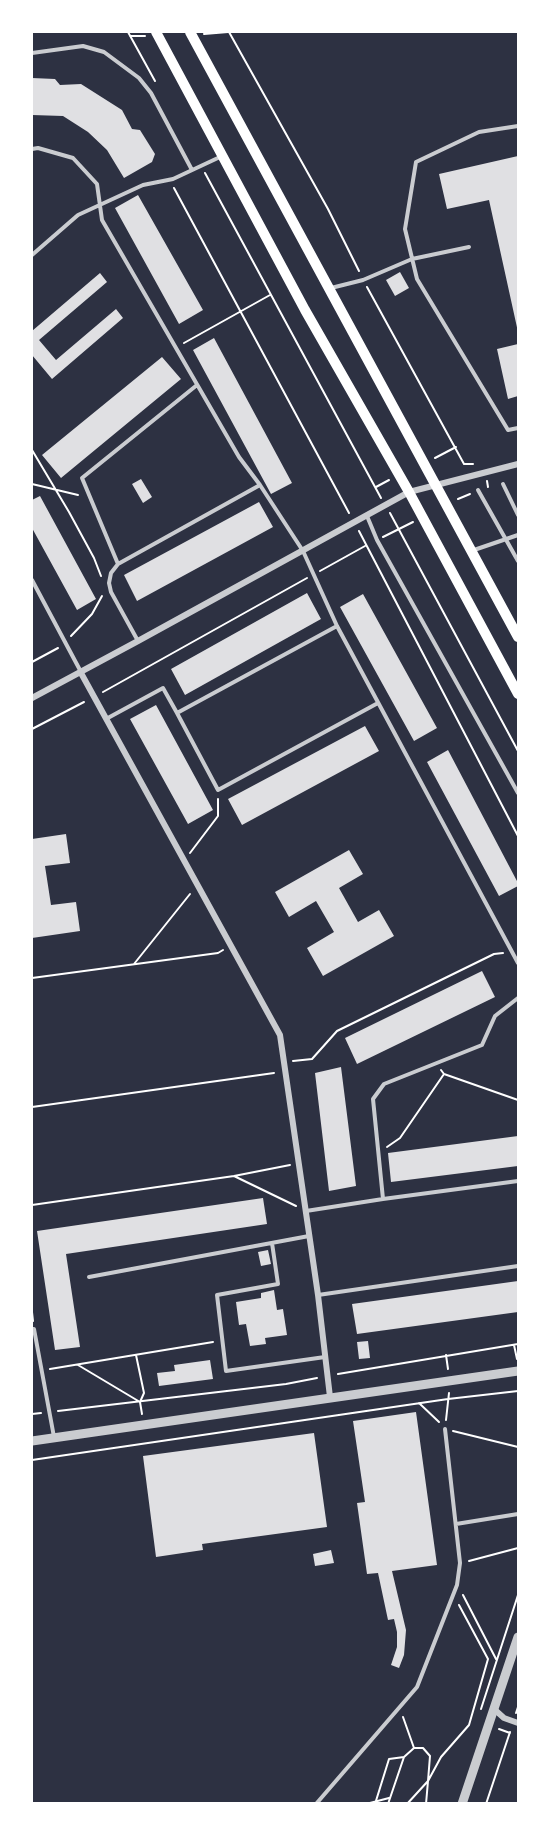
<!DOCTYPE html>
<html>
<head>
<meta charset="utf-8">
<style>
  body { margin:0 }
  #map { position:relative; width:550px; height:1835px; overflow:hidden; background:#2d3142; font-family:Roboto,sans-serif }
  canvas { display:block }
  .frame { position:absolute; inset:0; border:33px solid #fff; pointer-events:none }
</style>
</head>
<body>
<div id="map">
<canvas width="550" height="1835"></canvas>
<div class="frame"></div>
</div>
<script>
const ctx = document.querySelector('canvas').getContext('2d');
ctx.lineJoin = 'round';
function fillPath(path, color) {
  ctx.fillStyle = color;
  ctx.fill(path, 'evenodd');
}
function toPath(rows) {
  const path = new Path2D();
  for (const r of rows) {
    path.moveTo(r[0], r[1]);
    for (let i = 2; i < r.length; i += 2) path.lineTo(r[i], r[i + 1]);
  }
  return path;
}
function strokePath(path, color, width, dash) {
  ctx.strokeStyle = color;
  ctx.lineWidth = width;
  ctx.lineCap = dash ? 'butt' : 'round';
  ctx.setLineDash(dash || []);
  ctx.stroke(path);
}
fillPath(toPath([
  [32,78,55,79,60,85,81,84,122,110,132,129,140,130,155,154,152,162,124,178,107,150,88,132,63,116,32,115],
  [518,156,518,332,489,200,447,209,439,174],
  [138,195,203,310,179,324,115,208],
  [400,272,409,288,395,296,386,280],
  [100,273,107,282,39,340,56,360,116,309,123,318,52,379,32,355,32,331],
  [214,338,292,483,271,494,193,350],
  [518,344,518,396,508,399,497,349],
  [162,357,181,379,61,478,42,455],
  [141,479,152,497,143,503,132,484],
  [40,496,96,599,77,610,32,528,32,500],
  [259,502,273,527,137,601,124,575],
  [307,593,321,619,185,695,171,669],
  [363,594,437,728,414,741,340,607],
  [156,705,213,810,188,824,130,719],
  [365,726,379,751,242,825,228,799],
  [448,750,518,883,518,886,499,896,427,762],
  [66,834,70,863,45,866,51,905,76,902,80,931,32,938,32,839],
  [349,850,363,874,339,888,358,922,379,910,394,936,323,976,307,948,334,932,316,901,289,917,275,892],
  [482,971,495,997,357,1064,345,1038],
  [341,1067,356,1186,329,1191,315,1073],
  [518,1136,518,1166,391,1182,388,1153],
  [263,1198,267,1224,66,1254,80,1347,55,1350,37,1231],
  [268,1250,271,1264,261,1266,258,1252],
  [518,1281,518,1312,357,1334,352,1304],
  [274,1290,277,1310,283,1309,287,1335,265,1338,266,1344,250,1346,246,1324,239,1325,236,1302,261,1298,261,1293],
  [368,1341,370,1358,359,1359,357,1342],
  [210,1360,213,1379,159,1386,157,1373,175,1371,174,1365],
  [416,1412,437,1565,392,1571,406,1630,404,1655,399,1668,391,1665,397,1647,397,1632,394,1619,388,1620,378,1573,367,1574,357,1503,365,1502,353,1421],
  [314,1433,327,1527,202,1544,203,1550,156,1557,143,1456],
  [331,1550,334,1563,315,1566,313,1554]
]), '#e0e0e3');
strokePath(toPath([
  [128,32,155,81],
  [229,32,328,209,359,271],
  [204,34,228,32],
  [130,36,145,36],
  [205,173,381,498],
  [174,188,349,513],
  [367,287,464,464,473,464],
  [184,343,270,295],
  [32,450,69,512,94,558,101,576],
  [435,458,456,447],
  [487,481,488,487],
  [32,484,78,495],
  [376,487,389,480],
  [458,499,470,494],
  [390,513,518,751],
  [359,531,518,836],
  [383,537,413,522],
  [320,571,365,546],
  [71,636,92,614,102,596],
  [32,662,58,648],
  [103,692,307,578],
  [32,729,84,702],
  [190,853,218,816,218,799],
  [134,964,190,894],
  [32,978,218,953,223,950],
  [293,1061,312,1059,337,1031,494,954,503,953],
  [441,1070,444,1074,518,1100],
  [32,1107,274,1073],
  [387,1147,400,1138,444,1074],
  [234,1176,290,1165],
  [32,1205,234,1176,296,1206],
  [32,1312,33,1321],
  [514,1345,517,1359],
  [136,1355,144,1393,140,1402,142,1414],
  [446,1355,448,1369],
  [78,1365,140,1402],
  [50,1369,213,1342],
  [338,1374,518,1344],
  [419,1403,439,1422],
  [58,1411,286,1384,317,1378],
  [32,1414,41,1413],
  [446,1420,449,1393],
  [453,1431,518,1447],
  [32,1460,448,1399,518,1391],
  [469,1561,518,1548],
  [463,1595,496,1659],
  [481,1709,518,1595],
  [516,1713,518,1707],
  [403,1717,414,1748],
  [499,1729,510,1733],
  [366,1804,389,1798],
  [375,1804,389,1759,404,1757],
  [388,1804,404,1757,414,1748,423,1748,430,1756,428,1781,407,1804],
  [426,1804,428,1781,441,1757,469,1725,488,1659,459,1605],
  [486,1804,510,1732]
]), '#fff', 2);
strokePath(toPath([
  [32,53,83,46,104,52,139,78,151,93,192,170],
  [518,126,479,132,416,162,405,229,417,279,508,430,518,428],
  [32,149,38,148,73,158,97,184,102,220,239,457,260,485,303,551,337,626,518,963],
  [32,255,78,215,143,185,173,179,220,157],
  [331,288,363,280,412,259,469,247],
  [503,484,518,515],
  [478,490,518,561],
  [367,516,377,540,518,793],
  [474,550,518,535],
  [118,564,82,478,197,385],
  [32,580,81,672],
  [337,626,177,713,218,790,378,703],
  [138,641,111,592,109,583,111,573,118,564,260,485],
  [106,719,163,688,177,713],
  [383,1199,518,1181],
  [306,1211,383,1199,373,1099,384,1084,482,1045,495,1016,518,998],
  [272,1243,278,1284,217,1295,226,1371,325,1357],
  [89,1277,309,1236],
  [318,1295,518,1266],
  [32,1329,34,1329,54,1437],
  [456,1524,518,1514],
  [316,1804,417,1687,457,1585,460,1563,445,1429]
]), '#caccd0', 4);
strokePath(toPath([
  [81,673,280,1035,318,1295,330,1397],
  [32,698,138,641,409,492,518,464],
  [494,1709,504,1718,518,1723]
]), '#caccd0', 6);
strokePath(toPath([
  [32,1441,518,1371],
  [462,1804,518,1637]
]), '#caccd0', 9);
strokePath(toPath([
  [156,32,305,310,409,492,518,694],
  [190,32,518,637]
]), '#fff', 10);
</script>
</body>
</html>
